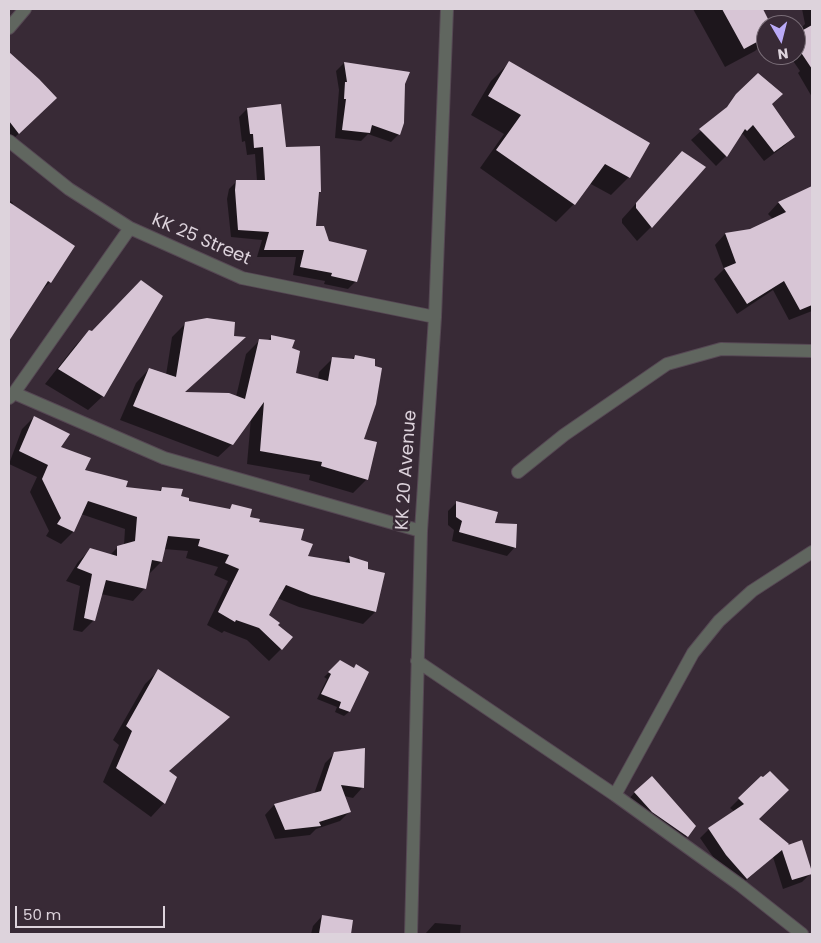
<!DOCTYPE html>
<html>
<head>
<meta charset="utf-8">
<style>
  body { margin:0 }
  #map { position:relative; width:821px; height:943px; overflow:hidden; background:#382a36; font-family:Poppins,sans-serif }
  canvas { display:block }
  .frame { position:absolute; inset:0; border:10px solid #ddd3dc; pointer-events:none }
  .north { position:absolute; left:756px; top:15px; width:50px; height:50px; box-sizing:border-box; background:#382a36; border:1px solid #7a6e78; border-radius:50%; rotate:172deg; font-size:14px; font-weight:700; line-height:20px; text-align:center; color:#ddd3dc }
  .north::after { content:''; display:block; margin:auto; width:18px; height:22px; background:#baaaf7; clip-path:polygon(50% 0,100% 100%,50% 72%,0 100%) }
  .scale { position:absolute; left:15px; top:906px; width:150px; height:22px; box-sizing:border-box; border:2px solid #ddd3dc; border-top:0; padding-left:6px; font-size:15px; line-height:18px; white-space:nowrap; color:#ddd3dc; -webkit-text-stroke:4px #382a36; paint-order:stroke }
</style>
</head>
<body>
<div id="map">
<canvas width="821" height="943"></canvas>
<div class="frame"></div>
<div class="north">N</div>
<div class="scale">50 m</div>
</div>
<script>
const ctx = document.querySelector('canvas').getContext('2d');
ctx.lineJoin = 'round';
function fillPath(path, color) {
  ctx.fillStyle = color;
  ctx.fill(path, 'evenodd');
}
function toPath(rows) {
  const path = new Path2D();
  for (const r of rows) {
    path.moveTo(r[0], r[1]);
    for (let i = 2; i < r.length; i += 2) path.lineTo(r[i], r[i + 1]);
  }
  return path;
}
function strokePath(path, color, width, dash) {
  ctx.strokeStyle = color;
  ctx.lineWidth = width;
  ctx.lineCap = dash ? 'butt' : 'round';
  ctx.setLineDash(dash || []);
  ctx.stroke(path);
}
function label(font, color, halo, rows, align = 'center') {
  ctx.font = font + ' Poppins,sans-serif';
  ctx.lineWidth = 5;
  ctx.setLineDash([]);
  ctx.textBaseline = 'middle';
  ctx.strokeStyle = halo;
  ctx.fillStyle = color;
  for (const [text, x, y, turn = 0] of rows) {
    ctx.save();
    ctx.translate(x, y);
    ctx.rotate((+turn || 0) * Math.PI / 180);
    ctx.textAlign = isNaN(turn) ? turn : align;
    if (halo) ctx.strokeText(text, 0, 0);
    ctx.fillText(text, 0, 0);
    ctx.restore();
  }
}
fillPath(toPath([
  [693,9,761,9,770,25,766,25,766,40,755,51,725,67],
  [802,9,812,9,812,97,798,73,800,71,789,55,796,55,796,36,802,32,796,33,805,24],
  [14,58,56,98,12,140,9,137,9,63],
  [344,63,408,73,404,84,399,134,391,142,368,134,361,141,335,138,339,90,336,71],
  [509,63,629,177,611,195,589,183,574,204,556,222,480,168,504,134,471,115,491,81],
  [758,74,771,105,794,137,784,146,764,161,743,134,736,139,726,156,716,166,691,140,721,113],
  [247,109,285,148,320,192,318,194,315,227,356,281,348,289,324,284,325,281,293,275,296,257,257,257,262,240,231,237,227,199,229,189,237,181,257,181,255,154,247,155,245,141,242,142,239,117],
  [668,168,651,227,637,241,622,223,622,219],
  [811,188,812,311,789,320,773,290,737,314,714,279,724,269,715,245,725,234,750,230,773,219,768,214,778,203],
  [9,200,13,203,12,205,50,282,38,294,9,339],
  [186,323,184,393,236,397,246,354,260,340,267,341,271,337,290,349,295,374,318,379,319,372,333,358,351,360,355,356,367,479,353,493,309,480,310,475,247,464,251,418,232,444,218,457,120,420,136,383,149,369,166,375,172,337],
  [89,331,92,333,103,396,88,410,45,384,75,346],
  [34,417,60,448,83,471,125,488,158,492,162,488,187,502,228,510,232,506,249,518,300,541,307,557,344,563,349,558,367,570,375,612,363,624,299,607,277,598,267,616,276,625,281,649,269,661,247,640,224,631,222,633,207,625,228,581,214,575,218,567,186,558,188,551,164,549,161,562,149,574,145,588,133,601,101,594,94,620,82,632,73,630,80,586,66,581,78,562,90,550,110,555,118,547,124,545,125,529,81,514,73,532,61,544,46,536,49,531,30,492,37,477,9,464,22,429],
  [457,502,493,524,515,547,507,556,452,541,454,530,448,525,448,511],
  [340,662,352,669,356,666,368,672,349,712,344,716,335,712,337,707,317,699,327,679,324,677],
  [159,670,214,730,168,772,175,777,164,803,151,817,103,782,119,745,113,740,145,684],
  [363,749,362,788,353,798,344,796,350,811,340,821,316,829,310,835,275,839,265,815,274,805,314,794,325,763,335,753],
  [761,777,758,819,811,873,802,882,783,889,773,857,738,887,718,864,700,838,709,829,735,812,730,808],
  [635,792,687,836,679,844,627,801],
  [322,916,351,921,349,934,311,934,313,926],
  [435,923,461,925,460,934,425,934]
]), '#0007');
fillPath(toPath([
  [722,9,763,9,771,25,766,25,766,37,744,49],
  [812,25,812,69,796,45,796,34],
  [9,52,39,79,57,98,19,134,9,121],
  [509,61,650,143,630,178,605,164,575,205,496,150,521,115,488,96],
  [344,62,410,72,405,84,404,123,400,135,372,125,370,133,342,130,346,99,344,99,345,82,347,82],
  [758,73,783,94,772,104,795,137,774,152,753,125,747,131,745,129,727,157,699,129,727,107,736,94],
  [281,104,286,147,320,146,321,192,319,192,316,226,324,226,329,241,367,250,357,282,331,276,332,273,300,267,304,250,264,250,269,232,238,230,235,190,236,180,265,180,263,147,254,148,253,134,250,134,247,108],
  [682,151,706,167,652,228,636,208,636,203],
  [812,186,812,305,800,310,784,281,747,304,724,268,736,263,725,233,750,229,786,212,778,202],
  [9,202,75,246,51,283,48,281,9,341],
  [141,280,163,296,104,397,58,369,89,330,92,331],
  [207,318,235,322,234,336,246,337,185,392,229,393,245,399,259,339,271,340,271,335,295,340,292,348,300,351,296,373,328,381,332,357,354,359,355,355,375,359,375,366,382,368,376,404,364,439,377,442,368,480,321,466,322,462,260,451,264,402,233,445,133,406,149,368,176,377,185,322],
  [34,416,70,434,61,447,91,458,85,470,128,481,126,487,161,491,162,487,183,489,181,496,189,498,189,501,230,509,232,504,252,509,250,517,260,519,259,522,304,529,301,540,313,544,308,556,350,563,349,556,368,562,368,569,385,573,376,612,311,595,286,585,269,615,280,623,278,625,293,637,282,650,259,628,236,620,235,622,218,612,239,569,225,563,229,555,198,546,200,539,168,536,162,562,152,560,146,589,106,580,95,621,84,618,92,574,77,568,90,548,117,556,117,546,135,541,137,517,88,501,74,532,57,524,61,518,42,479,48,465,19,451],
  [456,501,498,512,495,523,517,524,516,548,459,532,462,521,456,517],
  [340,660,354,668,356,664,369,672,350,712,339,708,341,702,321,694,331,674,328,672],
  [158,669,230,717,169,771,177,777,165,804,116,768,132,731,126,726],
  [365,748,364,788,341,785,351,812,319,822,321,826,285,830,274,804,321,791,334,752],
  [770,771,789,790,759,819,789,844,788,845,802,840,812,872,812,874,792,880,782,850,747,879,726,855,708,828,744,804,738,798,761,776,763,777],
  [652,776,696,826,688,837,652,812,634,792],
  [322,915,353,920,351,934,319,934]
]), '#d7c5d5');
const minor = toPath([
  [9,28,25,9],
  [9,141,69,189,130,228,242,278,435,317],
  [14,393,164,458,421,531],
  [9,398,14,393,130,228],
  [518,472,564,435,667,364,721,349,812,351],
  [417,661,615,795,740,885,802,934],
  [615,795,693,653,719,621,752,591,812,552],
  [411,934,421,531,435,317,447,9]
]);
strokePath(minor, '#564854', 14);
strokePath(minor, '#60665f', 12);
label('18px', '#ddd3dc', '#382a36', [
  ["KK 25 Street",201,240,23],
  ["KK 20 Avenue",407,470,-86]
]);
</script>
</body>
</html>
